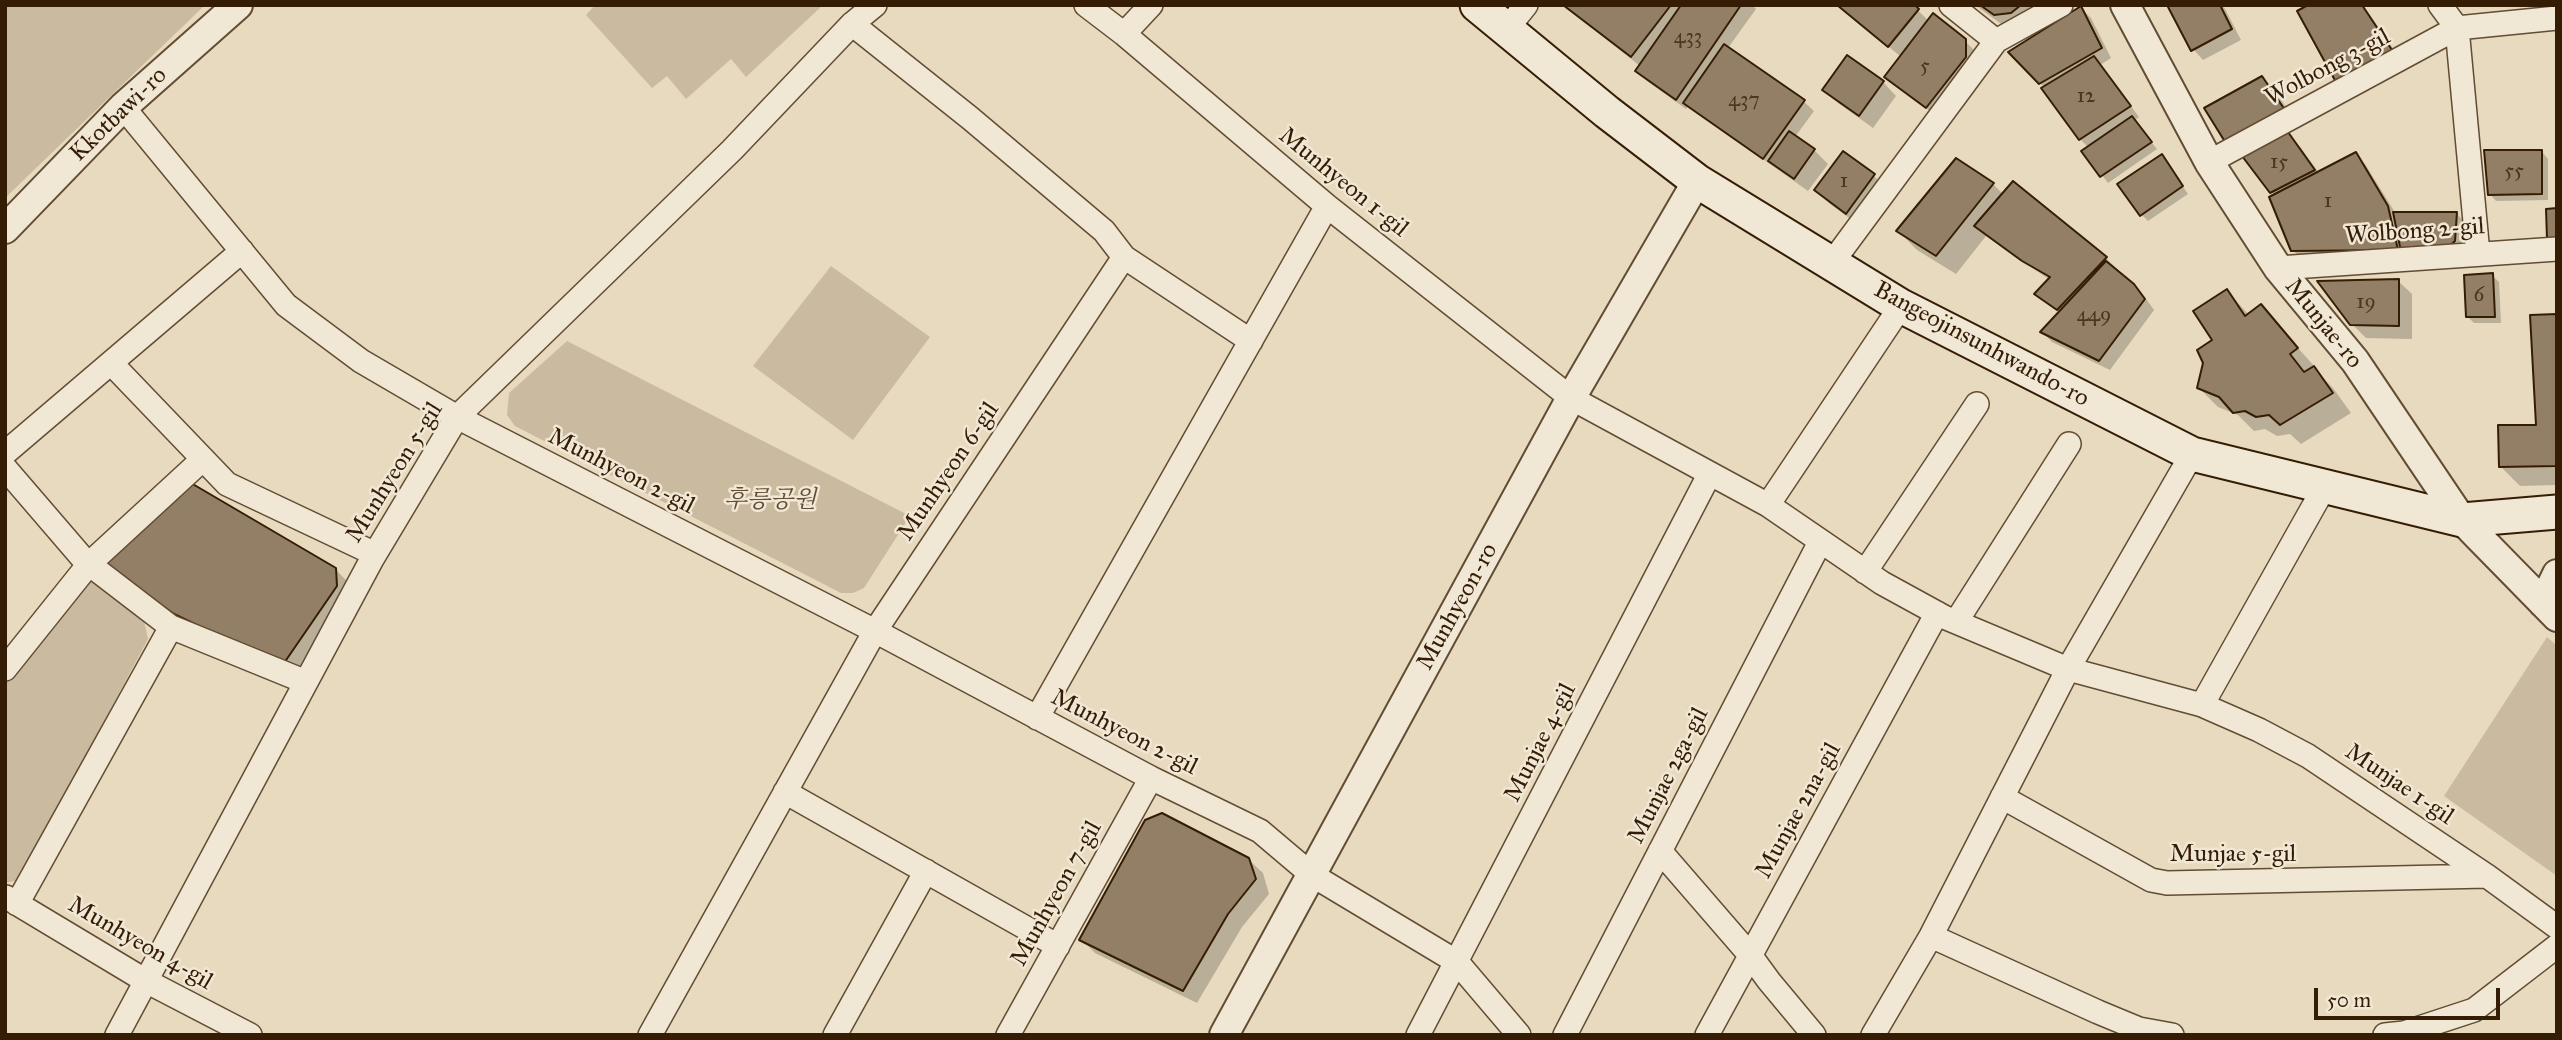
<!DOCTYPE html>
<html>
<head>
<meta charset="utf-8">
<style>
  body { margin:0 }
  #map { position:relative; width:2562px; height:1040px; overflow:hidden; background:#e8dabe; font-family:"IM FELL Great Primer",serif }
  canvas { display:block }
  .frame { position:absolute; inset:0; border:7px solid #351d05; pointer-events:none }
  .scale { position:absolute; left:2314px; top:988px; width:186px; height:32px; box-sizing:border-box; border:4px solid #351d05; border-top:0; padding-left:9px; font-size:21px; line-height:24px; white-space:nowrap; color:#351d05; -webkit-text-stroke:5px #f0e7d5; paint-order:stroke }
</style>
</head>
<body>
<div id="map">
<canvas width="2562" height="1040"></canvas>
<div class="frame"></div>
<div class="scale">50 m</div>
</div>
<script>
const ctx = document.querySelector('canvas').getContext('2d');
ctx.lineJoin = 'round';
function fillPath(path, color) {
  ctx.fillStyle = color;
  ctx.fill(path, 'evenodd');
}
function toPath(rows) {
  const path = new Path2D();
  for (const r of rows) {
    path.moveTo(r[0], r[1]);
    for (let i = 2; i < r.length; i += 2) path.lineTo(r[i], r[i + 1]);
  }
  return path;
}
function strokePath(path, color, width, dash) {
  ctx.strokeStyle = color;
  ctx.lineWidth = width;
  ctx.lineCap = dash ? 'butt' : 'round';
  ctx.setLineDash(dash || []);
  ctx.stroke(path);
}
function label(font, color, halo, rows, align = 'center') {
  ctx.font = font + ' "IM FELL Great Primer","Noto Serif KR",serif';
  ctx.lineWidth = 5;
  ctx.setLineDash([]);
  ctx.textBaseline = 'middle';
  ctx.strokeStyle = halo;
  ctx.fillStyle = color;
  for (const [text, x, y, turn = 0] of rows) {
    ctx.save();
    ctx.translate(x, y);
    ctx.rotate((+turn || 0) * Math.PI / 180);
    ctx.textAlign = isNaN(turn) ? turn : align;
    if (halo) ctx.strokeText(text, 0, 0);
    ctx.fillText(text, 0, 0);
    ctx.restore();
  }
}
fillPath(toPath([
  [5,5,205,5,5,198],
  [595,5,823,5,746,77,731,59,686,99,667,76,652,88,586,15],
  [831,266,930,337,853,440,753,366],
  [567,341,910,516,864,588,853,593,841,593,515,426,507,415,509,393],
  [92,582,144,621,148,639,19,880,5,883,5,679,74,587],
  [2547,637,2557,646,2557,876,2444,796]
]), '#caba9f');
fillPath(toPath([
  [1563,5,1752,5,1756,9,1728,48,1803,101,1814,111,1795,137,1814,150,1828,164,1808,191,1688,106,1686,109,1647,81,1637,71,1640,66],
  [1839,5,1912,5,1929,21,1964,40,1975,51,1937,117,1887,76,1901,57],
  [1975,5,2064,5,2015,34],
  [2169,5,2223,5,2241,40,2203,60,2193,49],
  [2312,5,2363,5,2403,63],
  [2081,8,2091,18,2111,58,2100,65,2139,117,2134,121,2157,149,2108,183,2084,151,2089,148,2080,139,2045,88,2011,52],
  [2262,78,2276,92,2299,127,2287,133,2301,148,2319,173,2355,154,2365,164,2396,214,2456,213,2463,220,2461,248,2303,261,2293,250,2275,196,2245,156,2242,158,2228,144],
  [1883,82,1896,96,1873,128,1838,103,1824,90],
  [2542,152,2548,159,2548,200,2496,201,2490,194],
  [2162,156,2188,194,2148,221,2142,215],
  [1956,161,1993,184,2004,195,2106,258,2116,268,2114,270,2144,296,2154,310,2110,370,2052,342,2042,332,2060,313,2037,294,2050,280,1986,236,1956,274,1917,250,1898,231],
  [1874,176,1887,189,1860,226,1830,204,1816,190],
  [2492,275,2499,282,2501,323,2474,323,2467,316],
  [2398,281,2412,294,2412,339,2366,338,2352,324],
  [2227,291,2249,315,2261,307,2316,368,2314,369,2333,388,2351,413,2301,444,2290,434,2277,436,2265,429,2254,431,2238,415,2218,407,2199,388,2215,340],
  [2557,316,2557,485,2520,486,2501,467,2538,427],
  [335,569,349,583,296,679,190,627,118,577],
  [1248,859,1263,873,1269,894,1242,927,1197,1003,1095,953,1081,939]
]), '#0003');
const building = toPath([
  [1563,5,1671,5,1631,57,1563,5],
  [1681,5,1741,5,1676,100,1635,71,1681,5],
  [1837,5,1915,5,1919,9,1888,47,1837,5],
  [1980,5,2021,5,2011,13,1994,15,1980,5],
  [2167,5,2220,5,2232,29,2191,51,2167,5],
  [2308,5,2362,5,2394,53,2337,84,2297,11,2308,5],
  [2081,6,2102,48,2039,84,2008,52,2081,6],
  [1933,13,1966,39,1966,57,1926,108,1884,77,1933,13],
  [1724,44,1805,100,1763,159,1683,103,1724,44],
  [1847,55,1884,81,1859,116,1822,90,1847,55],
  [2094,56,2131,106,2079,140,2041,88,2094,56],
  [2262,76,2287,113,2227,145,2204,108,2262,76],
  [2132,116,2152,142,2100,177,2081,151,2132,116],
  [1789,131,1815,149,1794,179,1768,161,1789,131],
  [2288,132,2315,170,2270,193,2242,156,2288,132],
  [2484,150,2542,150,2542,194,2488,195,2484,150],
  [1843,151,1875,174,1846,214,1814,190,1843,151],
  [2356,152,2388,206,2398,250,2291,251,2269,197,2356,152],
  [2162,154,2183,186,2140,216,2117,184,2162,154],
  [1956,158,1994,183,1936,256,1896,231,1956,158],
  [2013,181,2107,257,2057,310,2034,294,2050,277,2022,261,1974,226,2013,181],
  [2557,208,2557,238,2547,239,2546,209,2557,208],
  [2393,212,2457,212,2455,241,2444,251,2401,252,2393,212],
  [2106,261,2134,284,2145,299,2099,361,2040,332,2106,261],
  [2493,273,2495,317,2466,317,2464,275,2493,273],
  [2399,279,2399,326,2350,325,2317,281,2399,279],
  [2227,289,2245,316,2261,304,2298,348,2290,354,2304,372,2314,366,2333,393,2280,425,2269,415,2256,417,2245,411,2233,413,2219,397,2197,388,2203,363,2197,350,2212,340,2193,311,2227,289],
  [2557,314,2557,466,2499,467,2498,425,2536,425,2530,315,2557,314],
  [191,483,336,568,337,586,282,666,174,614,102,564,191,483],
  [1162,813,1249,858,1256,879,1228,914,1183,991,1079,940,1145,820,1162,813]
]);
fillPath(building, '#927f65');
strokePath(building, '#351d05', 2);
const minor = toPath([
  [1086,5,1124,34,1327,206,1571,398,1768,505,1882,583,1944,617,2068,669,2202,705,2259,730,2308,756,2487,876,2557,927],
  [1951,5,1996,41],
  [2440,5,2457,28,2478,254],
  [1506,30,1526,5],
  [1124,34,1151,5],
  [123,107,286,305,361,361,457,417,875,631,1151,778,1260,831,1312,875,1457,962,1519,1035],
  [2209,162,2457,28,2557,18],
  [1124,257,1251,341],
  [1831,264,1996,41,2061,5],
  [2278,268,2557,249],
  [111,363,227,484,375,554],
  [5,453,242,251],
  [5,468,85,561,171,627,306,682],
  [1768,505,1901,306],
  [1865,572,1977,404],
  [1956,622,2069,444],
  [5,669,89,564,202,460],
  [2202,705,2325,486],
  [1037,718,1327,206],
  [785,792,1058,946],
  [2002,797,2151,880,2167,883,2487,876],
  [1660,851,1750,955,1769,981,1814,1035],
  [6,897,146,981,250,1035],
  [17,904,171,627],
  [1931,936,2098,1012,2139,1029,2172,1035],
  [117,1035,372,559,457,417,732,150,852,24,875,5],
  [650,1035,875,631,1124,257,1104,231,970,118,852,24],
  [835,1035,926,871],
  [1008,1035,1151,778],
  [1418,1035,1709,475],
  [1565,1035,1820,542],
  [1707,1035,1937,613],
  [1873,1035,1931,936,2068,669,2192,454],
  [2385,1035,2404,1033,2474,1010,2557,946]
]);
const tertiary = toPath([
  [2125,5,2209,162,2278,268,2355,361,2462,520,2557,617],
  [5,229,123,107,238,5],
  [2543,603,2557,574],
  [1224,1035,1571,398,1697,181]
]);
const secondary = toPath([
  [1477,5,1607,112,1697,181,1901,306,2192,454,2462,520,2557,512]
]);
strokePath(minor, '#624c33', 26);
strokePath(tertiary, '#624c33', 32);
strokePath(secondary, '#351d05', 37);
strokePath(minor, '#f0e7d5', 23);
strokePath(tertiary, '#f0e7d5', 28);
strokePath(secondary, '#f0e7d5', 33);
label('21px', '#4c361d', null, [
  ["433",1688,38],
  ["5",1925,67],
  ["12",2086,97],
  ["437",1744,101],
  ["15",2279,163],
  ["55",2514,172],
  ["1",1844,182],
  ["1",2328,202],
  ["6",2479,296],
  ["19",2366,303],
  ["449",2094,316]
]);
label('24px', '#351d05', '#f0e7d5', [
  ["Wolbong 3-gil",2328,68,-28],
  ["Kkotbawi-ro",119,115,-44],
  ["Munhyeon 1-gil",1343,183,39],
  ["Wolbong 2-gil",2415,232,-4],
  ["Munjae-ro",2323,324,51],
  ["Bangeojinsunhwando-ro",1981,345,28],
  ["Munhyeon 2-gil",621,472,27],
  ["Munhyeon 6-gil",949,472,-56],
  ["Munhyeon 5-gil",395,473,-58],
  ["Munhyeon-ro",1458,607,-61],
  ["Munhyeon 2-gil",1124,733,27],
  ["Munjae 4-gil",1541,743,-63],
  ["Munjae 2ga-gil",1669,776,-63],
  ["Munjae 1-gil",2399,785,34],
  ["Munjae 2na-gil",1799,811,-61],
  ["Munjae 5-gil",2233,855],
  ["Munhyeon 7-gil",1057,894,-61],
  ["Munhyeon 4-gil",140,944,30]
]);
label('italic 24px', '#624c33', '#f0e7d5', [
  ["후릉공원",770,501]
]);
</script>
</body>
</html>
